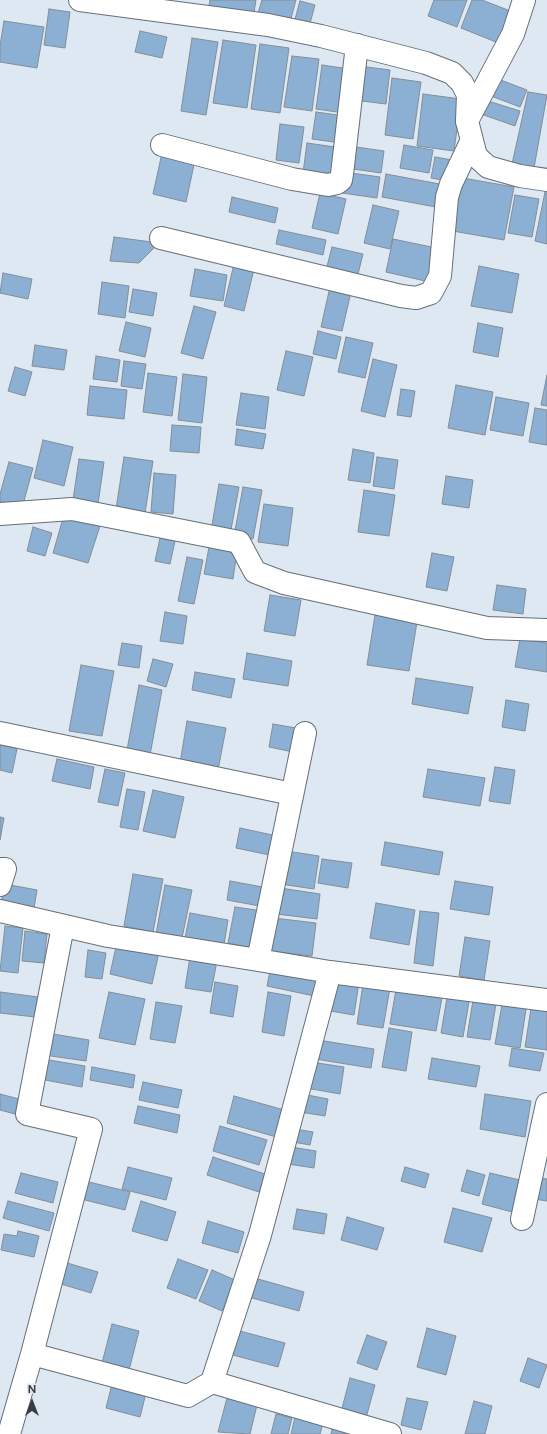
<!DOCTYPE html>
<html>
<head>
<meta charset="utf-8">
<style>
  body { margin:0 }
  #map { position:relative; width:547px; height:1434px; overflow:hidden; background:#dee8f2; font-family:Figtree,sans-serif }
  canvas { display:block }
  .north { position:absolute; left:12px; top:1382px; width:40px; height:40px; -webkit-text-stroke:3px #dee8f2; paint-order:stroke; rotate:0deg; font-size:11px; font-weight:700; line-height:16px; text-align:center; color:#393d41 }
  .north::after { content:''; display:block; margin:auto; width:14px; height:18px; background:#393d41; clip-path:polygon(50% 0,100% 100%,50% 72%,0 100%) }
</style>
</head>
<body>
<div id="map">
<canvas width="547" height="1434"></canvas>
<div class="north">N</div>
</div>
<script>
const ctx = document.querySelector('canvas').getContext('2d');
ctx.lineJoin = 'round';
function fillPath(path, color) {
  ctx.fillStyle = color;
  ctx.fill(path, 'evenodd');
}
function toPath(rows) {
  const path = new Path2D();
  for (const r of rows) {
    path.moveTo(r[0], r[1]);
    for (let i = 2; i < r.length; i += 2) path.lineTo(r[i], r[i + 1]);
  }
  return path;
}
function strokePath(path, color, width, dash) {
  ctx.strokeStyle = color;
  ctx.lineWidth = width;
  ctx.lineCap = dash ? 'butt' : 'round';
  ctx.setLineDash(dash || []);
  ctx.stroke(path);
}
const building = toPath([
  [210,0,256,0,253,19,208,11,210,0],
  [262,0,296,0,290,22,258,13,262,0],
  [434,0,467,0,457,27,428,16,434,0],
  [472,0,482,0,513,12,501,44,461,28,472,0],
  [300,1,315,5,309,27,294,23,300,1],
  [49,9,70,12,65,48,44,45,49,9],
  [4,21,44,27,37,68,0,62,0,46,4,21],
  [140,31,167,37,162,58,135,52,140,31],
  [192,38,218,42,206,115,181,111,192,38],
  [223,40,256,45,247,108,213,103,223,40],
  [260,44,289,48,280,113,251,109,260,44],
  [292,56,319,59,312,111,284,107,292,56],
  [322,65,350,69,344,113,316,109,322,65],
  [359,66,390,70,386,104,354,100,359,66],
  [392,78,421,82,413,139,385,135,392,78],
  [498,79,527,90,520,107,491,96,498,79],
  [528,92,547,95,534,168,512,164,528,92],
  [423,94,461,99,454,151,417,146,423,94],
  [485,100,520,111,515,126,481,114,485,100],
  [316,112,345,116,341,143,312,139,316,112],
  [280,124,304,127,299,163,276,160,280,124],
  [307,143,342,148,338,178,303,173,307,143],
  [404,145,433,150,429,173,400,168,404,145],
  [349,146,384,151,381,173,346,168,349,146],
  [162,153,195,160,186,202,153,194,162,153],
  [435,157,452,160,448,181,431,178,435,157],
  [344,172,380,177,377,198,342,193,344,172],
  [386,174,445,185,441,208,382,197,386,174],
  [457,177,514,187,504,240,447,230,457,177],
  [545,192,547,193,547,244,535,241,545,192],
  [320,193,346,199,338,234,312,228,320,193],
  [515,195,539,199,532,237,508,233,515,195],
  [232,197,278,208,275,223,229,212,232,197],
  [373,205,399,211,390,249,364,243,373,205],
  [279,230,326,240,323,255,276,244,279,230],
  [114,237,159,243,139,263,110,261,114,237],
  [393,239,441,249,434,283,386,272,393,239],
  [332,247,363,254,356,282,325,274,332,247],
  [234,264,254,269,244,311,224,306,234,264],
  [479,266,519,274,512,313,471,306,479,266],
  [195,269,227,275,223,301,190,296,195,269],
  [3,273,32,279,28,299,0,293,3,273],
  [102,282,129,286,125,318,98,314,102,282],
  [330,287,351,292,342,331,321,327,330,287],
  [133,289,157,293,153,316,129,312,133,289],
  [194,306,216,312,203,359,181,353,194,306],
  [126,322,151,328,145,357,119,351,126,322],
  [478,323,503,328,498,357,473,352,478,323],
  [318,331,341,337,336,359,313,354,318,331],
  [346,337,373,343,365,378,338,372,346,337],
  [35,345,67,350,64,370,32,366,35,345],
  [286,351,313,357,304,396,277,390,286,351],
  [96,356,120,360,117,382,93,379,96,356],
  [373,359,397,365,385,417,361,411,373,359],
  [124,361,146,364,142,389,121,386,124,361],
  [15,367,32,372,25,396,8,391,15,367],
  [148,373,177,377,172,416,143,412,148,373],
  [183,374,207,377,202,423,178,420,183,374],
  [547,375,547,406,541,405,547,375],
  [456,385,493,392,485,435,448,428,456,385],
  [90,386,127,390,124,419,87,415,90,386],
  [401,389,415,391,411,417,397,415,401,389],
  [241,393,269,397,265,429,236,425,241,393],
  [496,397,529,403,523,436,490,430,496,397],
  [535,408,547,410,547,445,529,442,535,408],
  [172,425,201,427,199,453,170,451,172,425],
  [237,429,266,434,263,449,235,445,237,429],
  [43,440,73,447,64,486,34,478,43,440],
  [353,449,374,453,370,483,348,480,353,449],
  [124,457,153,461,145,513,116,509,124,457],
  [377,457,398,460,394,489,373,486,377,457],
  [79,459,104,462,98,504,73,500,79,459],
  [9,462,33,468,22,508,0,502,0,494,9,462],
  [154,473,176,475,173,514,151,512,154,473],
  [446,476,473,480,469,508,442,504,446,476],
  [219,484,239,487,230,535,211,531,219,484],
  [243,487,262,490,253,539,234,536,243,487],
  [364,490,395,495,389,536,358,532,364,490],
  [264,504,293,508,288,546,258,542,264,504],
  [64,515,100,526,88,563,53,553,64,515],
  [33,527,52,533,45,556,27,551,33,527],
  [160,538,175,541,170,564,155,561,160,538],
  [209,547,237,552,233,579,204,574,209,547],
  [432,553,454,557,447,591,426,587,432,553],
  [187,557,203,560,194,604,178,601,187,557],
  [497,585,526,589,523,614,493,610,497,585],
  [270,595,301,600,295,636,264,631,270,595],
  [165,612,187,616,183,644,160,641,165,612],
  [375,615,417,622,409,671,367,665,375,615],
  [520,639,547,643,547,672,515,667,520,639],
  [122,643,142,646,139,668,118,665,122,643],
  [247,653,292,661,288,686,243,679,247,653],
  [153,659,173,664,166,687,147,681,153,659],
  [81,665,114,671,102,736,69,731,81,665],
  [195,672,235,679,231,698,192,690,195,672],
  [416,678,473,687,468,714,412,704,416,678],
  [139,685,162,690,150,755,127,750,139,685],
  [506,700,529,704,525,731,502,727,506,700],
  [187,721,226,728,218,770,180,763,187,721],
  [273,724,302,729,298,753,269,747,273,724],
  [0,745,17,749,12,773,0,770,0,745],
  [57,759,94,767,90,789,52,781,57,759],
  [495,767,515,770,510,804,489,801,495,767],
  [105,769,125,773,118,806,98,802,105,769],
  [428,769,485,778,480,806,423,797,428,769],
  [127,789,145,792,138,830,120,827,127,789],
  [153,790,184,797,175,838,143,831,153,790],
  [0,817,4,818,0,840,0,817],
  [240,828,277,836,274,856,236,848,240,828],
  [385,842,443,852,439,875,381,865,385,842],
  [286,851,319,856,314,889,280,884,286,851],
  [322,859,352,863,348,888,318,883,322,859],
  [133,874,163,879,153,932,124,926,133,874],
  [230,881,268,888,265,907,227,900,230,881],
  [455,881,493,887,489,915,450,909,455,881],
  [5,884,37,890,33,914,0,908,5,884],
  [165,885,192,890,182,938,156,934,165,885],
  [280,888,320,894,317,919,276,914,280,888],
  [376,903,415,910,409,945,370,938,376,903],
  [235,907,263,911,256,949,228,943,235,907],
  [420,911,439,913,433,966,414,963,420,911],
  [190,913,228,920,224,945,185,938,190,913],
  [274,918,316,923,312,956,270,951,274,918],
  [5,926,23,928,18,973,0,971,5,926],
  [25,931,47,934,44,963,22,961,25,931],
  [465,937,490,941,484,980,459,976,465,937],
  [117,942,159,952,152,984,110,974,117,942],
  [88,950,106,953,102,979,85,977,88,950],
  [190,957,217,961,211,992,185,988,190,957],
  [271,966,323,977,319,997,267,986,271,966],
  [335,978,359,982,354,1015,330,1011,335,978],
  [215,982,238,986,233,1017,210,1013,215,982],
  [363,984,390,988,383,1028,357,1024,363,984],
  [397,984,443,992,436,1031,390,1024,397,984],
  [0,992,38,997,35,1017,0,1013,0,992],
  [109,992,145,999,135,1045,99,1038,109,992],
  [268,992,291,996,284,1036,262,1032,268,992],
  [448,992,470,996,463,1037,441,1033,448,992],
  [474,994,497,998,490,1040,467,1037,474,994],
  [503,999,527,1003,520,1048,495,1044,503,999],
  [156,1002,182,1006,175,1043,150,1039,156,1002],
  [532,1002,547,1004,547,1050,525,1047,532,1002],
  [389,1028,412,1032,406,1071,382,1067,389,1028],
  [47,1033,89,1040,86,1061,44,1055,47,1033],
  [318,1040,374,1049,371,1068,315,1059,318,1040],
  [512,1048,544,1053,540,1071,509,1066,512,1048],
  [432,1058,480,1066,476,1087,428,1079,432,1058],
  [43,1059,85,1066,82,1087,40,1079,43,1059],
  [311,1062,344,1067,340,1094,306,1088,311,1062],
  [92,1067,135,1075,133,1088,90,1080,92,1067],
  [143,1082,182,1090,178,1108,139,1100,143,1082],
  [0,1094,19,1099,15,1114,0,1110,0,1094],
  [302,1094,328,1099,325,1116,300,1112,302,1094],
  [485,1094,531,1101,525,1137,480,1129,485,1094],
  [234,1096,288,1111,280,1138,227,1123,234,1096],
  [138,1106,180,1115,177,1133,134,1123,138,1106],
  [220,1126,267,1140,259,1165,213,1151,220,1126],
  [295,1129,313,1132,310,1145,293,1142,295,1129],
  [291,1147,316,1151,314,1168,288,1164,291,1147],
  [213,1157,265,1174,259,1192,207,1175,213,1157],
  [128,1167,172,1178,166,1200,122,1189,128,1167],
  [405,1167,429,1174,425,1188,401,1181,405,1167],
  [467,1170,485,1175,479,1196,461,1191,467,1170],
  [21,1173,58,1182,53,1203,15,1193,21,1173],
  [490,1173,524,1181,516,1213,482,1204,490,1173],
  [538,1178,547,1179,547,1201,534,1199,538,1178],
  [85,1181,130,1192,125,1210,81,1199,85,1181],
  [8,1201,54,1213,49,1231,3,1218,8,1201],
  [141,1201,176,1212,167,1241,132,1231,141,1201],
  [453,1208,492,1218,482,1252,444,1242,453,1208],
  [297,1209,327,1214,324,1234,293,1229,297,1209],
  [347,1217,384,1228,377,1250,341,1240,347,1217],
  [208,1221,244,1232,238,1253,202,1243,208,1221],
  [18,1231,39,1236,34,1257,1,1250,4,1234,17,1236,18,1231],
  [178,1259,208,1270,196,1299,167,1288,178,1259],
  [67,1263,98,1272,91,1293,61,1284,67,1263],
  [212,1270,235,1280,222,1311,199,1301,212,1270],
  [251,1277,304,1292,299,1311,245,1296,251,1277],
  [112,1324,139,1331,128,1374,101,1367,112,1324],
  [427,1328,456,1336,446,1375,417,1367,427,1328],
  [236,1330,285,1343,278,1367,229,1354,236,1330],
  [367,1335,387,1342,377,1370,357,1363,367,1335],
  [528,1358,547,1365,539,1388,520,1381,528,1358],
  [350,1378,375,1385,366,1418,341,1412,350,1378],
  [112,1384,146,1393,140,1417,106,1408,112,1384],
  [227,1398,257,1405,250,1434,218,1432,227,1398],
  [407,1398,428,1402,421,1430,401,1425,407,1398],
  [474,1401,492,1406,485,1434,465,1434,474,1401],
  [296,1413,324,1420,320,1434,291,1434,296,1413],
  [276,1414,292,1418,288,1434,271,1434,276,1414],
  [333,1425,367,1434,331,1434,333,1425]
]);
fillPath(building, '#8bb0d3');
strokePath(building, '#848d96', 1);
const minor = toPath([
  [467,121,513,34,524,0],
  [162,145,292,179,328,185,337,183,341,180,342,174,357,45],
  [161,238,401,296,416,298,431,293,440,276,447,197,451,184,471,142],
  [0,514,72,509,239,542,255,572,284,583,487,628,547,630],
  [0,733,292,794],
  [0,869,5,869,0,885],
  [0,911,108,936,258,960,330,972,547,1000],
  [258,960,305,733],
  [330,972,260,1235,212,1382,390,1434],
  [522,1219,547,1104],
  [32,1354,91,1129,27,1114,63,926],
  [9,1434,32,1354,188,1396,212,1382]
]);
const tertiary = toPath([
  [80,0,268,25,321,36,426,63,452,73,462,83,468,95,467,121,476,156,488,167,520,176,547,180]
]);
strokePath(minor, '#666f77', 24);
strokePath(tertiary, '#666f77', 24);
strokePath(minor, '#fff', 22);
strokePath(tertiary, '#fff', 22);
</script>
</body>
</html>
